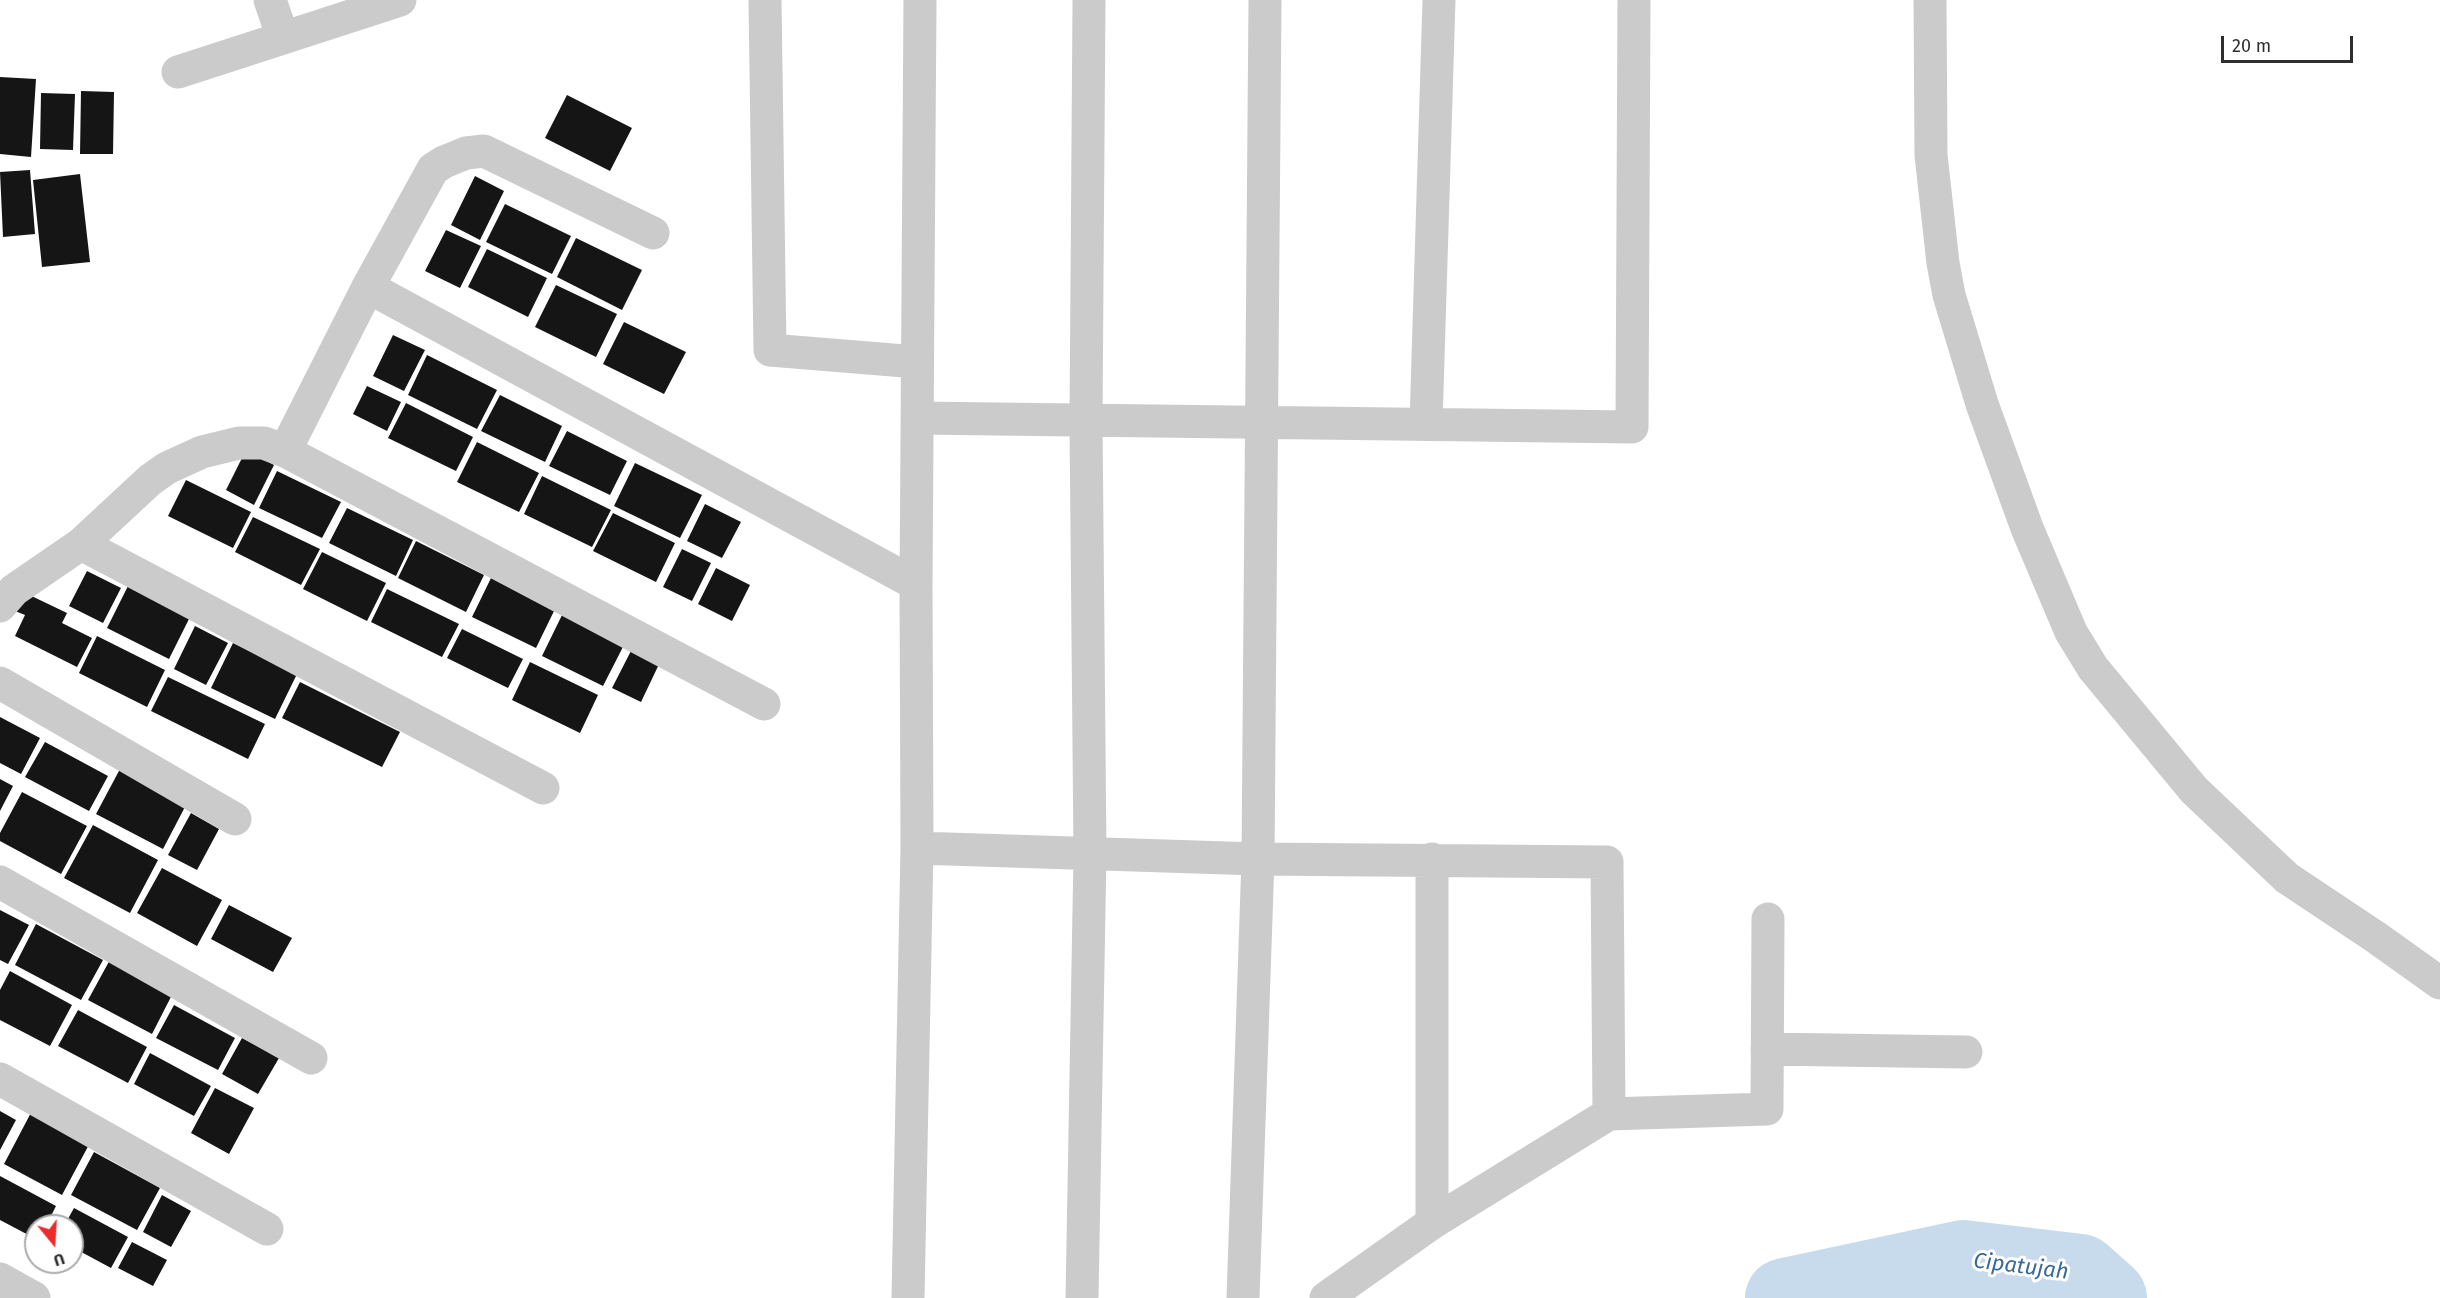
<!DOCTYPE html>
<html>
<head>
<meta charset="utf-8">
<style>
  body { margin:0 }
  #map { position:relative; width:2440px; height:1298px; overflow:hidden; background:#fff; font-family:"Fira Sans",sans-serif }
  canvas { display:block }
  .north { position:absolute; left:24px; top:1214px; width:60px; height:60px; box-sizing:border-box; background:#fff; border:2px solid #ababab; border-radius:50%; rotate:162deg; font-size:16px; font-weight:700; line-height:24px; text-align:center; color:#2e2e2e }
  .north::after { content:''; display:block; margin:auto; width:21px; height:27px; background:#ec2c2a; clip-path:polygon(50% 0,100% 100%,50% 72%,0 100%) }
  .scale { position:absolute; left:2221px; top:36px; width:132px; height:27px; box-sizing:border-box; border:3px solid #2e2e2e; border-top:0; padding-left:8px; font-size:18px; line-height:21px; white-space:nowrap; color:#2e2e2e; -webkit-text-stroke:4px #fff; paint-order:stroke }
</style>
</head>
<body>
<div id="map">
<canvas width="2440" height="1298"></canvas>
<div class="north">U</div>
<div class="scale">20 m</div>
</div>
<script>
const ctx = document.querySelector('canvas').getContext('2d');
ctx.lineJoin = 'round';
function toPath(rows) {
  const path = new Path2D();
  for (const r of rows) {
    path.moveTo(r[0], r[1]);
    for (let i = 2; i < r.length; i += 2) path.lineTo(r[i], r[i + 1]);
  }
  return path;
}
function strokePath(path, color, width, dash) {
  ctx.strokeStyle = color;
  ctx.lineWidth = width;
  ctx.lineCap = dash ? 'butt' : 'round';
  ctx.setLineDash(dash || []);
  ctx.stroke(path);
}
function fillPath(path, color) {
  ctx.fillStyle = color;
  ctx.fill(path, 'evenodd');
}
function label(font, color, halo, rows, align = 'center') {
  ctx.font = font + ' "Fira Sans",sans-serif';
  ctx.lineWidth = 6;
  ctx.setLineDash([]);
  ctx.textBaseline = 'middle';
  ctx.strokeStyle = halo;
  ctx.fillStyle = color;
  for (const [text, x, y, turn = 0] of rows) {
    ctx.save();
    ctx.translate(x, y);
    ctx.rotate((+turn || 0) * Math.PI / 180);
    ctx.textAlign = isNaN(turn) ? turn : align;
    if (halo) ctx.strokeText(text, 0, 0);
    ctx.fillText(text, 0, 0);
    ctx.restore();
  }
}
strokePath(toPath([
  [1785,1298,1963,1260,2080,1274,2107,1298]
]), '#c7dbed', 80);
fillPath(toPath([
  [0,77,36,79,31,157,0,154],
  [81,91,114,92,113,154,80,154],
  [41,93,75,94,73,150,40,149],
  [567,95,632,128,610,171,545,138],
  [30,170,35,234,3,237,0,172],
  [80,174,90,262,42,267,33,180],
  [475,176,504,191,480,240,451,225],
  [505,204,571,236,552,274,486,242],
  [446,230,481,246,460,288,425,271],
  [576,238,642,270,622,310,557,277],
  [487,249,547,278,528,317,468,287],
  [556,285,617,314,596,357,535,327],
  [624,322,686,352,664,394,603,364],
  [393,335,425,350,404,391,373,376],
  [427,355,497,390,477,429,408,395],
  [367,386,401,402,387,431,353,414],
  [500,395,562,426,545,462,481,431],
  [406,403,473,437,456,471,388,438],
  [567,431,627,461,610,495,549,466],
  [477,442,539,473,519,512,457,482],
  [246,450,274,465,254,505,226,490],
  [635,463,702,495,680,538,614,506],
  [277,471,341,502,322,538,259,508],
  [542,476,611,510,592,547,524,514],
  [186,480,251,512,233,548,168,516],
  [705,504,741,522,722,558,687,541],
  [347,508,413,540,396,576,329,543],
  [613,513,675,543,656,582,593,551],
  [253,517,320,549,301,585,235,552],
  [416,541,484,575,466,612,398,578],
  [682,549,711,563,692,601,663,587],
  [322,552,386,583,367,621,303,589],
  [716,568,750,585,732,621,698,604],
  [87,571,121,588,103,623,69,606],
  [491,578,555,609,536,648,472,617],
  [128,586,190,617,169,659,107,628],
  [387,589,459,624,442,657,371,622],
  [19,590,67,613,62,623,92,638,77,667,15,636,25,615,10,609],
  [563,613,625,643,603,686,542,656],
  [195,626,228,643,206,685,174,669],
  [462,629,523,659,508,688,447,658],
  [97,636,165,670,147,707,79,673],
  [233,643,297,674,275,719,211,688],
  [633,647,661,660,641,702,612,688],
  [530,662,598,695,580,733,512,700],
  [168,677,265,724,248,759,151,711],
  [300,682,400,732,382,767,282,718],
  [0,717,40,738,21,774,0,763],
  [45,742,108,776,89,811,25,777],
  [120,769,186,805,163,849,96,814],
  [0,779,13,786,0,811],
  [22,792,87,826,61,874,0,841,0,833],
  [191,813,219,829,197,870,168,855],
  [93,825,158,860,130,913,64,878],
  [162,868,222,900,197,946,137,913],
  [229,905,292,938,273,972,211,939],
  [0,910,29,925,8,964,0,960],
  [36,924,103,960,81,1000,15,965],
  [112,956,175,989,152,1034,88,1000],
  [10,971,72,1005,50,1046,0,1020,0,990],
  [174,1005,235,1038,218,1070,156,1038],
  [78,1010,147,1047,128,1083,58,1046],
  [242,1038,279,1058,258,1094,222,1074],
  [150,1053,211,1086,194,1116,134,1084],
  [215,1088,254,1108,229,1154,191,1133],
  [34,1107,92,1139,62,1195,4,1164],
  [0,1111,16,1120,0,1150],
  [94,1152,160,1188,137,1230,71,1195],
  [0,1176,56,1206,46,1226,36,1226,36,1239,0,1220],
  [162,1195,191,1211,171,1247,143,1232],
  [74,1208,128,1237,111,1268,72,1247,72,1226,64,1226],
  [132,1242,167,1260,153,1286,118,1268]
]), '#151515');
strokePath(toPath([
  [270,0,283,38],
  [765,0,770,350,917,362],
  [1930,0,1931,155,1943,263,1949,295,1982,404,2027,528,2071,632,2093,668,2194,790,2287,878,2377,938,2440,983],
  [178,72,400,0],
  [368,287,916,584],
  [917,418,1632,427,1634,0],
  [1426,424,1439,0],
  [285,451,368,287,433,169,444,162,466,153,484,151,653,233],
  [81,544,543,788],
  [0,606,14,590,81,544,150,480,167,468,202,452,239,443,264,443,285,451,764,704],
  [0,683,235,819],
  [917,848,1258,859,1607,862,1609,1114],
  [1432,859,1432,1223],
  [0,882,311,1058],
  [1767,1049,1966,1052],
  [0,1079,267,1229],
  [0,1279,34,1298],
  [908,1298,917,848,916,584,920,0],
  [1082,1298,1090,854,1086,422,1089,0],
  [1243,1298,1258,859,1265,0],
  [1326,1298,1432,1223,1609,1114,1767,1109,1768,919]
]), '#cbcbcb', 33);
label('italic 22px', '#396994', '#fff', [
  ["Cipatujah",2021,1267,7]
]);
</script>
</body>
</html>
